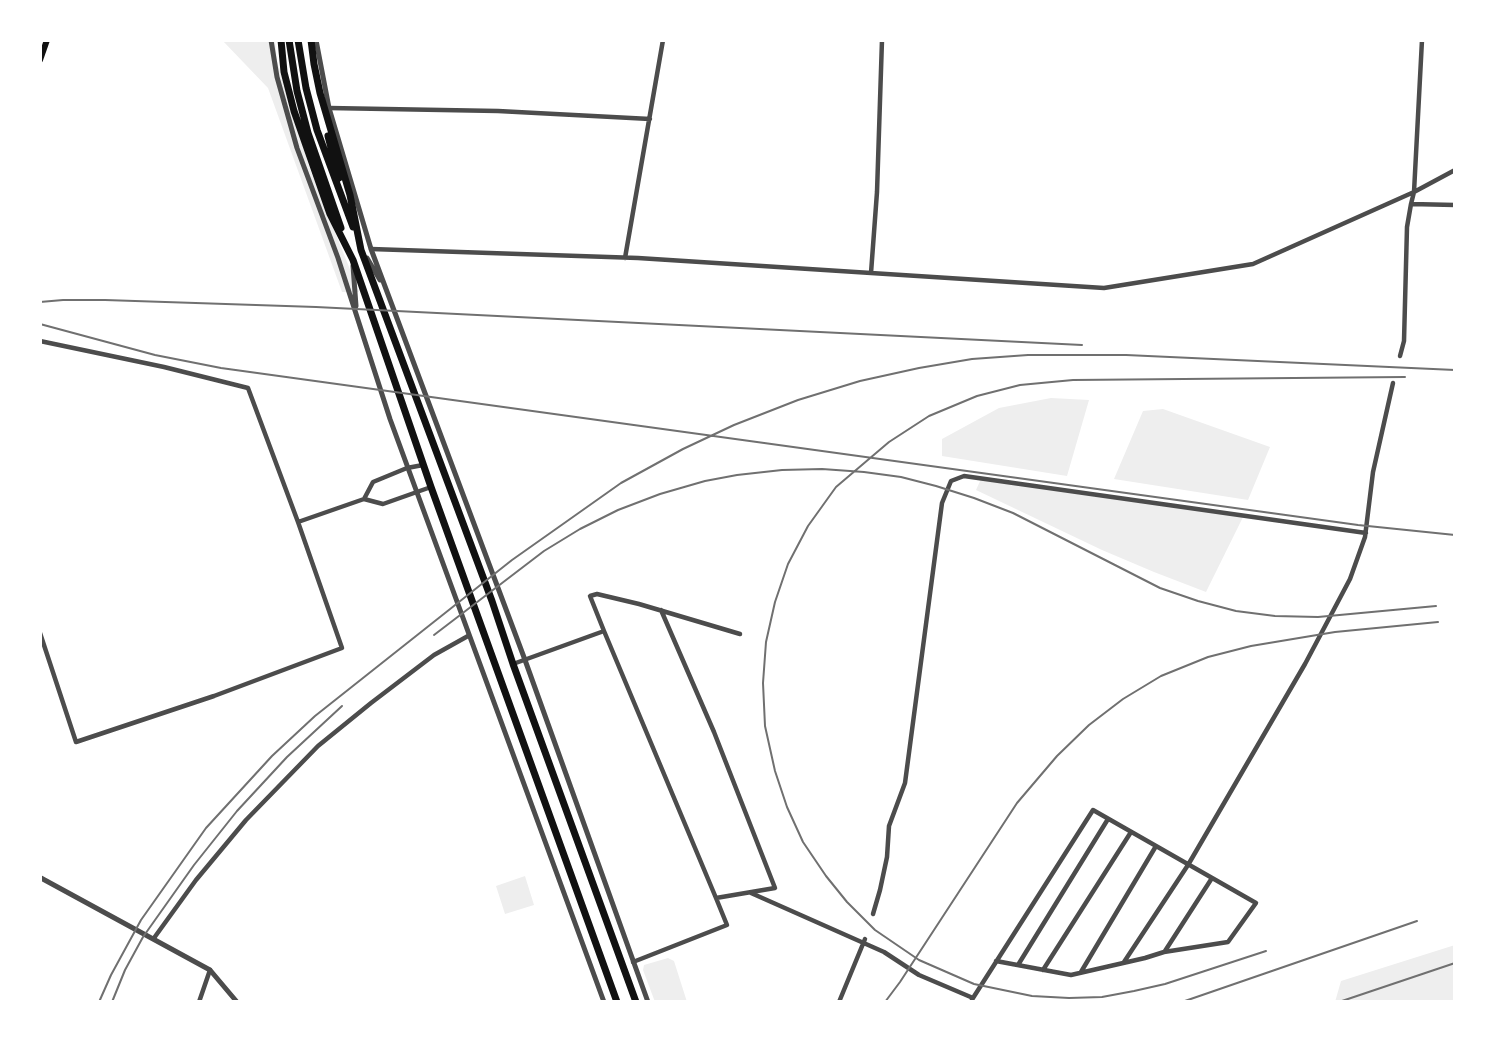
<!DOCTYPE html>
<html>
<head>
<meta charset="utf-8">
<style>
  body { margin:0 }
  #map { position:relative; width:1495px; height:1042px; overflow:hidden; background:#fff; font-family:"Titillium Web",sans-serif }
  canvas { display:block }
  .frame { position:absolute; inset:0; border:42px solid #fff; pointer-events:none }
</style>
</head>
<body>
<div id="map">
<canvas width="1495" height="1042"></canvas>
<div class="frame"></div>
</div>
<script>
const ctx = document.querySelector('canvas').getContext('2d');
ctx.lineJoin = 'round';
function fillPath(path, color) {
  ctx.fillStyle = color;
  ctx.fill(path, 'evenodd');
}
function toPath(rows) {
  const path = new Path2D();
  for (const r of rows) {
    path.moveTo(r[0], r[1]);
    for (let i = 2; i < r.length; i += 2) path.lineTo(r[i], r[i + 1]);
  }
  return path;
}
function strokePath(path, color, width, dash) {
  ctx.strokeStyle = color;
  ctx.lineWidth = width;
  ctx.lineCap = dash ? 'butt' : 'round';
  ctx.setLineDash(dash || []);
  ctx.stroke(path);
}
fillPath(toPath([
  [222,40,275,40,277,61,311,172,359,292,342,292,268,88],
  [1051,398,1089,400,1067,476,942,456,942,439,999,408],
  [1163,409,1270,447,1248,500,1114,479,1143,411],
  [981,479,1090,496,1244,515,1206,592,1154,572,1102,550,976,490],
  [525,876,534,905,505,914,496,886],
  [1455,945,1455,1002,1335,1002,1341,981],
  [668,958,674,961,687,1002,655,1002,643,970,644,965]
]), '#eee');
strokePath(toPath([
  [1422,40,1414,192,1411,204,1455,205],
  [329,108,498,111,650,119],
  [371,249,638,258,1104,288,1253,264,1414,192,1455,170],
  [625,258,663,40],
  [871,273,877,192,882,40],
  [40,341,164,367,248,388,298,522,342,648,214,696,76,742,40,633],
  [1400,356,1404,341,1407,227,1411,204],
  [364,499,373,482,407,468,423,465],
  [298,522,364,499,383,504,431,487],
  [661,610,714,732,775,888,716,898],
  [604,631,590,596,597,594,639,604,740,634],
  [513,664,604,631,716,898,727,925,633,962],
  [751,893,884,952,919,975,973,998,971,1002],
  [873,914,880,890,887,857,889,826,905,783,942,503,951,481,964,476,1366,533],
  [154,938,196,880,246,820,318,746,371,703,434,655,468,636],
  [1165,951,1212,878],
  [1124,962,1188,865,1305,664,1350,579,1365,537,1373,472,1393,383],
  [1018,965,1108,819],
  [1043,970,1131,832],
  [1081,972,1156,846],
  [973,998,1093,810,1256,903,1228,942,1164,952,1145,958,1071,975,996,961],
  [199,1002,210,970],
  [839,1002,865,939]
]), '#4c4c4c', 4.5);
strokePath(toPath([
  [271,40,277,77,297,148,338,258,390,419,604,1002],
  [316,40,329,108,371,249,525,660,648,1002],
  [367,258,380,280],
  [353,266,356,306],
  [41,878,210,970,237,1002]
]), '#4c4c4c', 5);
strokePath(toPath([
  [40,60,47,40]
]), '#111', 6);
strokePath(toPath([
  [281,40,284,72,294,111,330,214,353,260,431,487,617,1002],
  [289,40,297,91,308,133,341,228],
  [298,40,306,88,317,130,353,227],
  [311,40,314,64,320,93,350,195,361,250,492,601,513,664,636,1002],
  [328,136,339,178]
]), '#111', 7);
strokePath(toPath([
  [40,302,63,300,105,300,316,307,1082,345],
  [40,324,155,355,221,368,1358,525,1455,535],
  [434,635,544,551,580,529,618,510,660,494,705,481,737,475,782,470,822,469,864,472,901,477,936,486,974,498,1013,513,1160,588,1198,601,1236,611,1275,616,1318,617,1436,606],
  [1266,951,1165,984,1134,991,1102,997,1069,998,1032,996,974,984,919,960,875,930,847,902,826,876,803,842,787,807,775,771,765,726,763,683,766,642,775,602,788,564,808,526,836,487,889,442,929,416,977,396,1020,385,1073,380,1405,377],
  [99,1002,111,975,141,920,206,828,272,756,315,716,512,560,563,524,621,483,683,449,734,425,798,400,860,381,919,368,972,359,1028,355,1126,355,1455,370],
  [112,1002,125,970,143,937,194,865,237,811,287,757,342,706],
  [885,1002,900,982,1017,803,1057,756,1089,725,1123,699,1161,676,1208,657,1251,646,1335,632,1438,622],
  [1182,1002,1417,921],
  [1339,1002,1455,963]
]), '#707070', 2);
</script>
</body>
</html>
